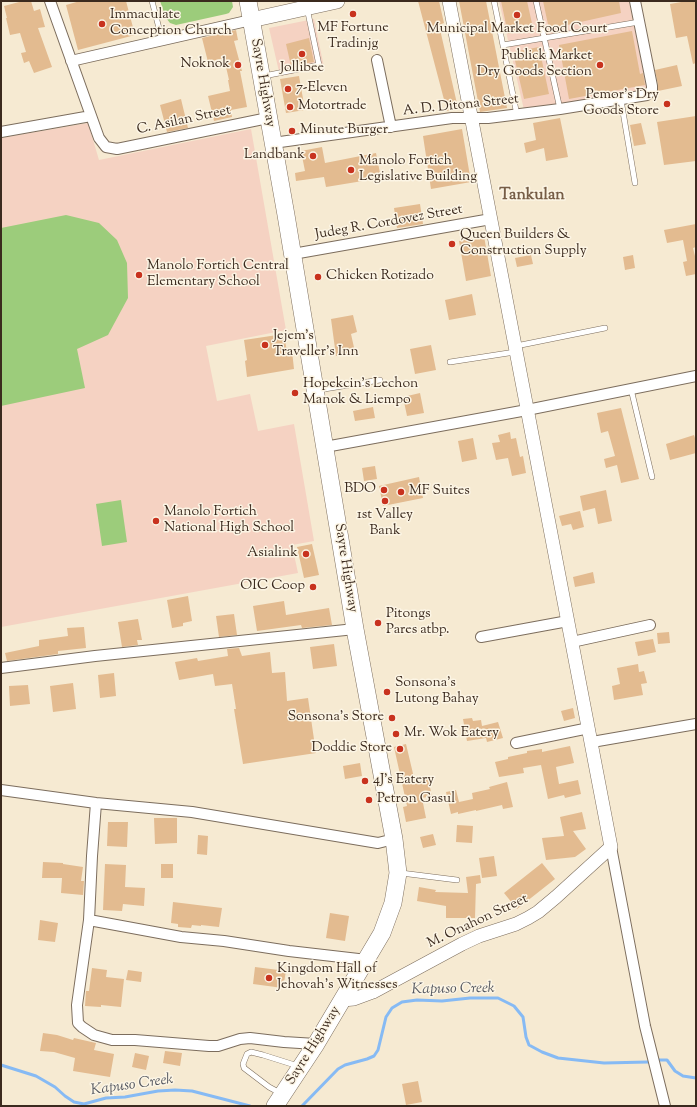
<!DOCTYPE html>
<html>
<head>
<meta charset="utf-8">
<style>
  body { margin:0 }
  #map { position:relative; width:697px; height:1107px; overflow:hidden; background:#f6ead2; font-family:"Sorts Mill Goudy",serif }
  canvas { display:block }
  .frame { position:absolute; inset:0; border:2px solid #3b2a1e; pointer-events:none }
</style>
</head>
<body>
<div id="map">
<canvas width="697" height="1107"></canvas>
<div class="frame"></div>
</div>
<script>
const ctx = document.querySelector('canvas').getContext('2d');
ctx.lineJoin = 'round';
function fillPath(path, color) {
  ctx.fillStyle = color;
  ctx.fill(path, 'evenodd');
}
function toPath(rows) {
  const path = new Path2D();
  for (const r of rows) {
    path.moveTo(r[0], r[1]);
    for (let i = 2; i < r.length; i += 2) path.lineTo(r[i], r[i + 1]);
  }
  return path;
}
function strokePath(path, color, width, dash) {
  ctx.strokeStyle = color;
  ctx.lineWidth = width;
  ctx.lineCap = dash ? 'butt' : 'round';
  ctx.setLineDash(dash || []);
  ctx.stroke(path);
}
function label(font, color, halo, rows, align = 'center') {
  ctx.font = font + ' "Sorts Mill Goudy",serif';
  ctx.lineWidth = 3;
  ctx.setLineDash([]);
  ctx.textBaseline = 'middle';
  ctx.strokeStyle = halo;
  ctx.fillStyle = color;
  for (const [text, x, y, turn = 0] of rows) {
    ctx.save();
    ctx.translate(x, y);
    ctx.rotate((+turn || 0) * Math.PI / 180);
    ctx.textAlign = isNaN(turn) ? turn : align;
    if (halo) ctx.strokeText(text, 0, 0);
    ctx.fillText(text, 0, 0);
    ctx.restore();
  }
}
fillPath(toPath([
  [499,1,629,1,647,90,524,110],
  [314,19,324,67,280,76,269,28],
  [88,123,99,160,251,129,286,330,206,346,217,401,250,394,258,431,294,424,314,541,292,545,298,573,1,627,1,138]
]), '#f5d2c2');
fillPath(toPath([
  [160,1,232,1,233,7,229,13,226,14,176,25,170,23,166,18],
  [66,215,99,223,117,240,127,263,128,298,108,335,77,349,85,388,1,406,1,228],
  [121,500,127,542,102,546,96,504]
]), '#9ccc7b');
strokePath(toPath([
  [659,1060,667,1060,675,1071,683,1076,696,1078],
  [1,1065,36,1076,55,1087,65,1096,74,1102,84,1104,106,1098,125,1097,158,1091,175,1090,192,1091,250,1106],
  [302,1106,338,1069,345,1065,367,1059,374,1056,378,1050,386,1017,392,1008,402,1002,417,1000,442,1001,470,998,498,998,514,1006,523,1017,526,1037,529,1045,542,1052,558,1058,604,1063,648,1062]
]), '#86baf4', 3);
fillPath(toPath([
  [23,1,31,1,34,11,40,9,45,27,38,28,52,67,34,73,29,61,24,63,21,53,26,52,20,33,10,35,6,18,7,18,4,6],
  [80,1,126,1,135,35,78,50,66,5],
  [418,1,439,1,444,23,439,25,458,108,447,111],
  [459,1,486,1,507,108,480,112],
  [501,1,527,1,533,28,508,34],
  [543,1,619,1,621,13,549,29],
  [687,1,696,1,696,63,693,64,687,36,676,38,670,4],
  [236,30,238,40,234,41,242,71,240,71,247,107,231,110,232,117,214,121,208,96,230,91,228,80,229,80,224,58,208,62,202,38],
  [632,31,640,74,643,73,645,85,569,99,559,45],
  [309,38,314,62,291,66,286,44],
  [539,47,549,94,524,99,513,52],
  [677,65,682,86,658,91,658,85,655,70],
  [299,76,305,110,286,113,280,79],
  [181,99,188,128,167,132,160,105],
  [696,116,696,161,664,165,657,122],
  [560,118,568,157,546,161,544,148,526,153,524,143,536,140,533,123],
  [641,123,646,144,634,146,630,125],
  [462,129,471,182,431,189,423,136],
  [322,147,325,163,376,153,381,178,326,187,324,177,296,181,295,173,305,171,301,151],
  [420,204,423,224,397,228,394,208],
  [696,224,696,247,693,248,696,260,696,274,686,276,683,262,687,261,683,240,667,243,664,230],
  [484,236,491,276,466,281,459,241],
  [531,255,533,264,517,267,515,258],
  [633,255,635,268,625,270,623,257],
  [472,294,476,315,449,320,445,300],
  [353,315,357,332,351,334,355,352,336,356,331,319],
  [284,334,287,352,292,351,294,369,247,377,245,361,247,360,244,340],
  [431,345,436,370,415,374,410,349],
  [420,393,424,413,407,416,403,397],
  [373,407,375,418,355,421,353,411],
  [621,408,639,479,621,483,617,465,606,468,604,459,615,456,608,431,601,433,597,413],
  [510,432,511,439,516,438,520,457,523,456,526,473,512,476,508,458,496,460,492,443,500,442,498,435],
  [694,435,696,441,696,453,670,460,666,444],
  [473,438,477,459,462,462,458,441],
  [375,466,377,479,364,481,362,468],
  [419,477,423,498,383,506,379,486],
  [606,490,612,521,598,524,595,508,583,511,580,496],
  [580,511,584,527,573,530,571,524,562,526,559,516],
  [312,544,319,575,304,578,297,547],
  [593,572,595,583,575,587,573,577],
  [188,596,192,621,183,623,183,626,172,628,167,600],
  [284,601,286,615,329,608,332,625,302,628,301,625,257,631,253,606],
  [234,614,237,635,219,637,216,616],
  [138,619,142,640,137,640,138,645,122,647,118,622],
  [84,627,86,648,58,651,58,654,7,661,5,653,39,646,39,640,68,636,67,628],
  [669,632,670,643,658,644,657,633],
  [653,639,656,652,638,656,635,642],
  [334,644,337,666,313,669,310,647],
  [239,648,242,656,270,652,272,673,285,672,287,701,308,698,316,753,243,764,234,709,236,709,232,684,215,686,213,674,179,680,175,662,197,658,198,661,228,656,227,649],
  [638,664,639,672,644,671,647,683,641,684,643,695,614,700,612,686,620,684,617,668],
  [114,673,116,696,100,698,98,675],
  [73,683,76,709,53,712,50,686],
  [28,685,30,704,10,706,9,686],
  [573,708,575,718,564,721,561,711],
  [472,718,473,721,481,720,482,726,498,722,503,738,487,742,486,738,467,741,463,719],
  [406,744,415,782,428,779,432,796,422,798,426,818,406,822,403,807,407,806,394,747],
  [570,746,574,763,556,767,559,784,578,780,581,794,565,798,564,795,548,799,541,765,523,768,524,773,499,777,495,762,508,759,508,757,527,753,527,751,542,749,542,752],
  [360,763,362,776,345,779,343,766],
  [507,782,513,807,503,809,502,805,476,811,476,810,458,814,458,812,451,814,446,792,456,790,459,802,473,799,472,793,490,789,489,787],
  [582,812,586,829,573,831,586,849,575,857,546,860,542,838,564,836,560,817],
  [154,818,177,818,177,843,155,844],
  [108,822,128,822,127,847,107,846],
  [457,825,473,826,472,843,456,842],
  [433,834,436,845,423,848,420,837],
  [198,835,208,836,207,855,197,854],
  [494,856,497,876,482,878,479,858],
  [43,862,63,863,63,864,83,867,81,881,84,881,83,895,61,893,62,878,42,878],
  [542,863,555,879,517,909,504,893],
  [105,864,126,865,125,887,145,888,144,906,123,904,122,911,103,910],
  [161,864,173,864,173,878,161,878],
  [480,875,481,883,476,884,475,918,446,918,446,906,417,901,419,887,436,890,435,892,468,893,466,877],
  [173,902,222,908,219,927,201,925,201,926,192,925,191,928,178,927,178,924,171,923],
  [330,913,349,916,345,941,326,938],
  [40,920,58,923,55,942,38,940],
  [255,967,286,971,283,988,253,984],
  [92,968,107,970,106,977,124,979,121,1007,101,1005,101,1007,85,1006,86,991,89,991],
  [128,970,142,972,141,982,126,980],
  [43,1033,57,1035,73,1040,74,1038,96,1043,94,1050,114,1054,110,1077,73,1071,75,1058,54,1052,40,1051],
  [165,1051,182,1053,180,1066,163,1063],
  [135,1053,149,1056,146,1070,132,1067],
  [418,1081,422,1102,406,1105,402,1084]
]), '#e3bb90');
const service = toPath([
  [152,1,162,40],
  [494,1,517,115],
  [536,1,560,109],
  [503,45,639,22],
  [264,76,319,65,307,8],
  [621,100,635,183],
  [516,346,605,328],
  [450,362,515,352],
  [631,389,652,477],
  [318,390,380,380],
  [401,873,457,880],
  [280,1093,269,1087,244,1068,243,1064,247,1054,251,1052,263,1055,298,1066]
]);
const minor = toPath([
  [50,1,99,138,106,147,117,149,268,118],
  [377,60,391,127],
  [71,61,251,20],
  [1,132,91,116],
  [273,143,452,118,488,118,560,109,647,95,652,90,652,86,635,1],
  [293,254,491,219],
  [325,447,527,410,696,376],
  [481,637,568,621],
  [572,642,650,625],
  [1,668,95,656,355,629],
  [592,742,696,724],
  [516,743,589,728],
  [1,790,96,803,192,812,378,843,394,839],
  [96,803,92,856,89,920,77,1005,78,1023,82,1027,94,1035,112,1040,135,1040,209,1046,218,1046,240,1039,250,1038,284,1042,316,1044],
  [611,847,645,1026,665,1106],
  [89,920,181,937,224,941,289,951,367,960]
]);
const tertiary = toPath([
  [342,1000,354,999,373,992,462,944,479,936,516,924,528,918,538,912,556,897,611,847,449,1]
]);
const secondary = toPath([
  [251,20,337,1]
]);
const trunk = toPath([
  [248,1,286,215,355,629,394,839,398,873,393,903,382,933,316,1044,275,1106]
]);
strokePath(service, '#7c6d5d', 6);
strokePath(minor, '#7c6d5d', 12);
strokePath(tertiary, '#7c6d5d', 14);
strokePath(secondary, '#7c6d5d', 16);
strokePath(trunk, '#7c6d5d', 18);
strokePath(service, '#fff', 5);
strokePath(minor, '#fff', 10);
strokePath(tertiary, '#fff', 13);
strokePath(secondary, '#fff', 15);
strokePath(trunk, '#fff', 17);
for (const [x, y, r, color] of [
  [353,14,4,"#c8321e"],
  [517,15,4,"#c8321e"],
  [102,24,4,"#c8321e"],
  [302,54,4,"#c8321e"],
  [238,65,4,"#c8321e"],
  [600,65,4,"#c8321e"],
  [288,89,4,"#c8321e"],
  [667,104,4,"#c8321e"],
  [290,107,4,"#c8321e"],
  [292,131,4,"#c8321e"],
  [313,156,4,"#c8321e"],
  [351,170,4,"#c8321e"],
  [452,244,4,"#c8321e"],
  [139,275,4,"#c8321e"],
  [318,277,4,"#c8321e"],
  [265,345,4,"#c8321e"],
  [295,393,4,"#c8321e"],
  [384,490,4,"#c8321e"],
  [401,492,4,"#c8321e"],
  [385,501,4,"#c8321e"],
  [156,521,4,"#c8321e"],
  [306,554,4,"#c8321e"],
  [313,587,4,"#c8321e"],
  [378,623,4,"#c8321e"],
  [387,692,4,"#c8321e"],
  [392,718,4,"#c8321e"],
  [396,734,4,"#c8321e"],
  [400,749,4,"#c8321e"],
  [365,781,4,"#c8321e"],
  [369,800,4,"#c8321e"],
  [269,978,4,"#c8321e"]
]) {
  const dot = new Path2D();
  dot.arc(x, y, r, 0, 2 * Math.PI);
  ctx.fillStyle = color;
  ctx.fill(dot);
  strokePath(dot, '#fcf5e5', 1.5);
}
label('14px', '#3b2a1e', '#fcf5e5', [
  ["Immaculate",110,16],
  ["Conception Church",110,32],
  ["MF Fortune",353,29,"center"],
  ["Tradinjg",353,45,"center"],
  ["Municipal Market Food Court",517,30,"center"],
  ["Publick Market",592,57,"right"],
  ["Dry Goods Section",592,73,"right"],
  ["Noknok",230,65,"right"],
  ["Jollibee",302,69,"center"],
  ["7-Eleven",296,89],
  ["Pemor's Dry",659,96,"right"],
  ["Goods Store",659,112,"right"],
  ["Motortrade",298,107],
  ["Minute Burger",300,131],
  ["Landbank",305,156,"right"],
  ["Manolo Fortich",359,162],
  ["Legislative Building",359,178],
  ["Queen Builders &",460,236],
  ["Construction Supply",460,252],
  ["Manolo Fortich Central",147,267],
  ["Elementary School",147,283],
  ["Chicken Rotizado",326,277],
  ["Jejem's",273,337],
  ["Traveller's Inn",273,353],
  ["Hopekcin's Lechon",303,385],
  ["Manok & Liempo",303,401],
  ["BDO",376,490,"right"],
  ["MF Suites",409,492],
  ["Manolo Fortich",164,513],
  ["National High School",164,529],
  ["1st Valley",385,516,"center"],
  ["Bank",385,532,"center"],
  ["Asialink",298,554,"right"],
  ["OIC Coop",305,587,"right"],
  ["Pitongs",386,615],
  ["Pares atbp.",386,631],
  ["Sonsona's",395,684],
  ["Lutong Bahay",395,700],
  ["Sonsona's Store",384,718,"right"],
  ["Mr. Wok Eatery",404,734],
  ["Doddie Store",392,749,"right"],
  ["4J's Eatery",373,781],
  ["Petron Gasul",377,800],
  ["Kingdom Hall of",277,970],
  ["Jehovah's Witnesses",277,986]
], 'left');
label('14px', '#3b2a1e', '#fcf5e5', [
  ["Sayre Highway",262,83,80],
  ["A. D. Ditona Street",461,106,-6],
  ["C. Asilan Street",184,121,-12],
  ["Judeg R. Cordovez Street",389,223,-10],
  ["Sayre Highway",345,568,81],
  ["M. Onahon Street",478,922,-25],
  ["Sayre Highway",314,1046,-58]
]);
label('italic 15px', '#52555e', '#fcf5e5', [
  ["Kapuso Creek",453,990,-1],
  ["Kapuso Creek",132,1086,-8]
]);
label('bold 16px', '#765d46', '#fcf5e5', [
  ["Tankulan",532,196]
]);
</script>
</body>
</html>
